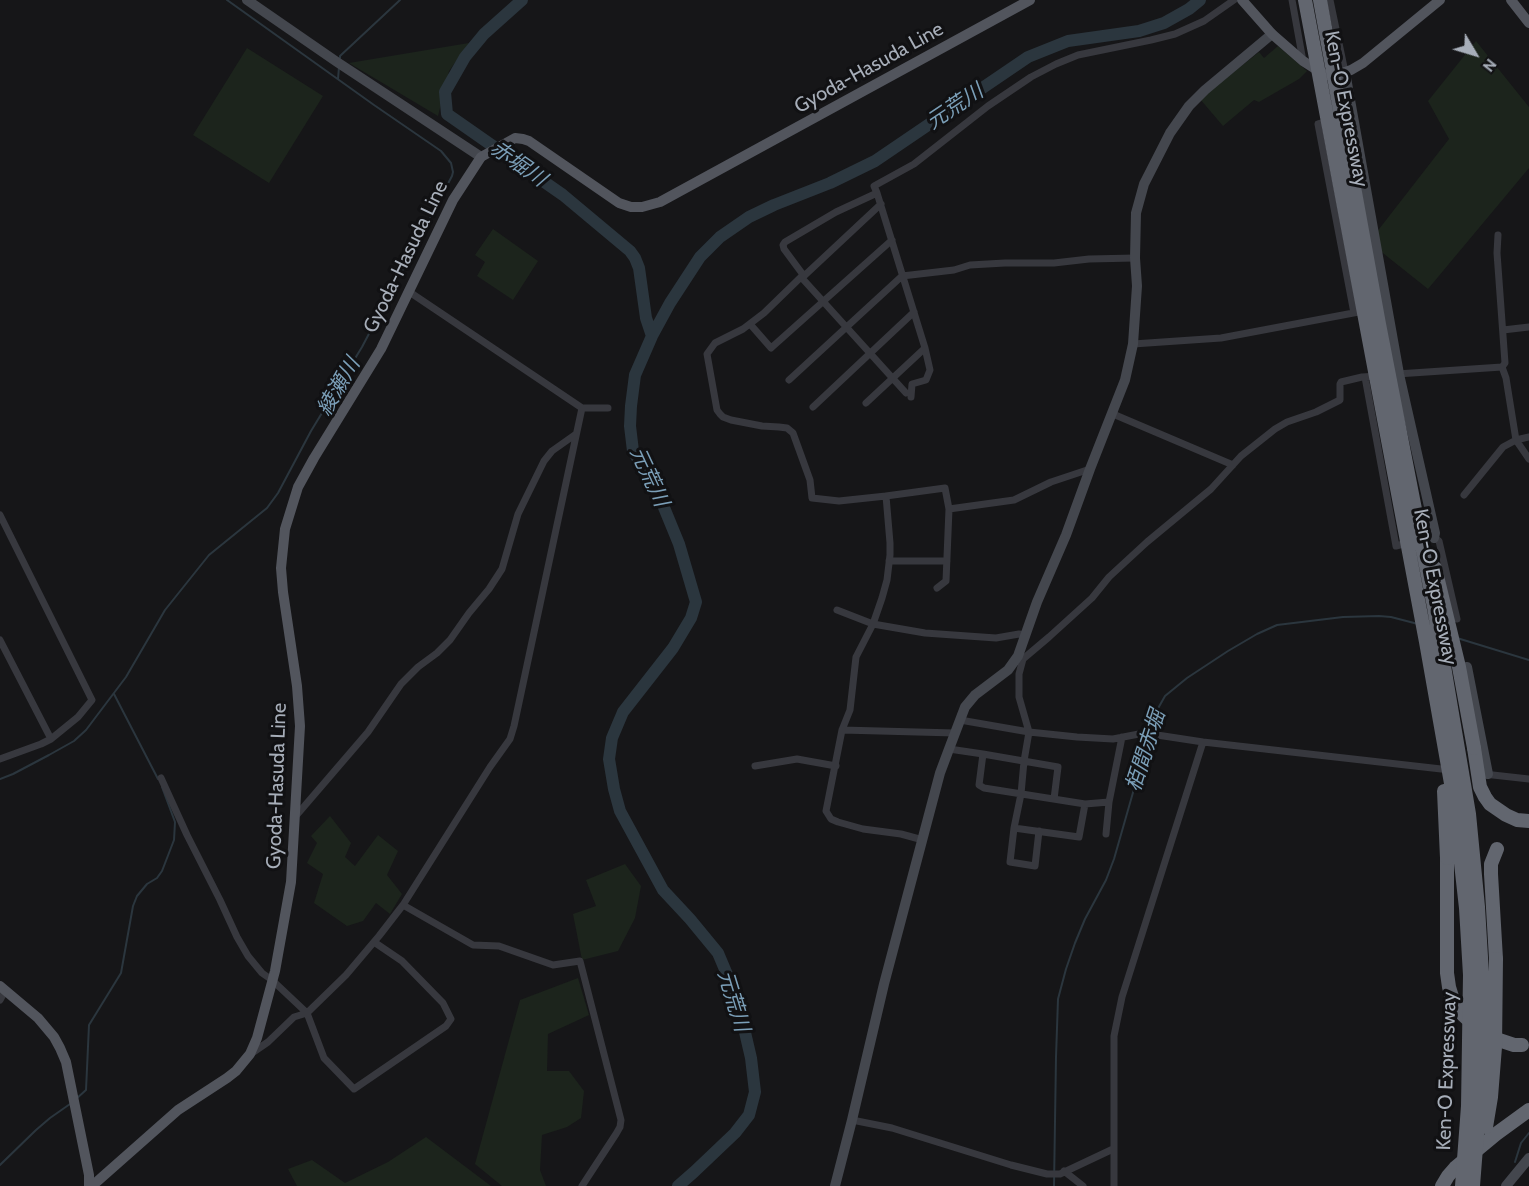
<!DOCTYPE html>
<html>
<head>
<meta charset="utf-8">
<style>
  body { margin:0 }
  #map { position:relative; width:1529px; height:1186px; overflow:hidden; background:#161618; font-family:Cabin,sans-serif }
  canvas { display:block }
  .north { position:absolute; left:1445px; top:24px; width:60px; height:60px; -webkit-text-stroke:4px #111113; paint-order:stroke; rotate:128deg; font-size:16px; font-weight:700; line-height:24px; text-align:center; color:#a7aeb9 }
  .north::after { content:''; display:block; margin:auto; width:21px; height:27px; background:#a7aeb9; clip-path:polygon(50% 0,100% 100%,50% 72%,0 100%) }
</style>
</head>
<body>
<div id="map">
<canvas width="1529" height="1186"></canvas>
<div class="north">N</div>
</div>
<script>
const ctx = document.querySelector('canvas').getContext('2d');
ctx.lineJoin = 'round';
function fillPath(path, color) {
  ctx.fillStyle = color;
  ctx.fill(path, 'evenodd');
}
function toPath(rows) {
  const path = new Path2D();
  for (const r of rows) {
    path.moveTo(r[0], r[1]);
    for (let i = 2; i < r.length; i += 2) path.lineTo(r[i], r[i + 1]);
  }
  return path;
}
function strokePath(path, color, width, dash) {
  ctx.strokeStyle = color;
  ctx.lineWidth = width;
  ctx.lineCap = dash ? 'butt' : 'round';
  ctx.setLineDash(dash || []);
  ctx.stroke(path);
}
function label(font, color, halo, rows, align = 'center') {
  ctx.font = font + ' Cabin,"Noto Sans JP",sans-serif';
  ctx.lineWidth = 6;
  ctx.setLineDash([]);
  ctx.textBaseline = 'middle';
  ctx.strokeStyle = halo;
  ctx.fillStyle = color;
  for (const [text, x, y, turn = 0] of rows) {
    ctx.save();
    ctx.translate(x, y);
    ctx.rotate((+turn || 0) * Math.PI / 180);
    ctx.textAlign = isNaN(turn) ? turn : align;
    if (halo) ctx.strokeText(text, 0, 0);
    ctx.fillText(text, 0, 0);
    ctx.restore();
  }
}
fillPath(toPath([
  [1476,41,1529,107,1529,168,1428,289,1369,242,1449,139,1428,101],
  [469,43,449,71,438,116,349,63],
  [1278,46,1307,71,1299,79,1259,102,1254,100,1223,126,1200,99,1259,52,1264,58],
  [247,48,323,96,269,183,193,135],
  [493,229,538,261,513,300,477,276,485,262,475,255],
  [330,816,351,843,345,857,355,866,378,835,398,851,387,875,402,894,390,914,376,903,363,921,347,926,314,903,323,874,307,863,317,843,311,836],
  [625,864,641,886,635,918,618,951,582,960,573,914,596,906,586,880],
  [578,978,589,1015,548,1034,547,1071,569,1071,584,1091,581,1118,567,1127,542,1135,540,1170,546,1186,502,1186,475,1164,520,1000],
  [426,1137,491,1186,297,1186,288,1169,312,1160,345,1183,388,1162]
]), '#1c241c');
strokePath(toPath([
  [340,58,340,56,400,0],
  [338,79,339,67],
  [1457,638,1529,660],
  [114,694,158,779],
  [0,779,13,774,49,755,74,741,86,730,126,677,165,610,209,555,267,508,278,493,311,431,362,347,452,176,453,172,451,163,441,151,374,105,227,0],
  [76,1099,86,1090,89,1025,121,973,133,906,137,896,147,884,157,878,162,871,174,840,175,822,162,787],
  [1515,1162,1521,1143,1529,1133],
  [0,1165,36,1130,50,1118,70,1104],
  [1054,1186,1056,1057,1058,999,1066,969,1075,943,1085,919,1106,880,1114,859,1156,712,1165,696,1187,678,1228,651,1257,634,1277,625,1343,617,1379,616,1391,617,1418,624]
]), '#2b363e', 2);
strokePath(toPath([
  [522,0,484,34,465,57,445,92,447,114,563,195,630,251,635,258,639,268,646,318,652,336],
  [678,1186,694,1172,735,1133,749,1115,755,1092,751,1058,737,998,718,953,690,919,663,890,620,811,614,789,609,759,612,738,623,712,673,648,691,618,696,602,679,544,656,488,633,451,630,426,631,406,635,375,652,336,670,303,700,257,720,237,749,217,774,205,830,183,875,161,1028,57,1068,41,1139,31,1164,23,1189,9,1200,0]
]), '#2b363e', 12);
strokePath(toPath([
  [1292,0,1303,61],
  [1330,0,1345,72],
  [1344,117,1318,124,1354,313],
  [877,193,874,186,914,164,988,106,1031,77,1056,64,1078,55,1151,40,1175,34,1204,21,1234,0],
  [881,204,804,276,801,277,764,313,743,329,715,343,707,354,717,410,720,414,723,417,731,420,762,426,779,427,787,428,793,433,810,480,812,498,839,501,886,496],
  [1498,235,1497,253,1505,363,1502,367,1506,378,1516,440,1529,459],
  [804,276,784,249,783,245,785,242,836,212,877,193,925,348,866,403],
  [801,277,906,393],
  [408,291,582,408,608,408],
  [750,324,771,348,892,240],
  [1503,330,1529,327],
  [1133,344,1221,338,1364,311],
  [1397,374,1502,367],
  [1365,377,1396,546,1407,543],
  [789,380,902,276,954,270,970,265,1005,263,1054,263,1089,259,1135,258],
  [911,397,912,384,926,380,930,370,925,348],
  [813,407,914,312],
  [1113,414,1233,465],
  [1464,495,1503,447,1516,440,1529,437],
  [0,515,92,700,78,717,51,739,41,744,0,759],
  [1433,538,1435,538,1439,541,1457,619],
  [889,561,947,561],
  [937,588,946,581,949,509],
  [837,610,873,624,925,633,996,638,1019,634,1026,635],
  [0,640,51,739],
  [1018,656,1023,659,1049,637,1092,598,1109,577,1147,542,1211,489,1241,456,1275,429,1287,422,1316,412,1340,400,1340,384,1341,382,1362,377,1377,376],
  [1023,659,1019,674,1019,697,1029,732,1024,761,1021,794,1014,828,1010,862,1035,866,1039,831],
  [960,720,1029,732,1077,737,1113,739,1144,733,1203,742,1450,770],
  [842,730,955,733],
  [949,749,983,754,979,785,984,788,1085,804,1079,837,1014,828],
  [983,754,1058,767,1054,799],
  [755,766,797,759,836,766],
  [1484,774,1529,779],
  [161,778,187,835,220,900,237,937,248,956,262,973,272,980,307,1013,324,1058,354,1089,446,1026,451,1019,443,1003,402,961,374,942],
  [1085,804,1109,802],
  [295,817,368,732,401,684,418,667,437,653,450,640,469,613,489,589,502,569,518,514,544,461,552,451,576,434],
  [1106,834,1109,802,1122,737],
  [923,840,901,834,863,829,838,822,831,819,826,811,842,730,850,710,856,657,873,624,882,598,887,580,890,555,890,543,886,496,945,488,949,509,1014,500,1051,482,1090,469],
  [403,905,473,945,499,946,553,965,580,961,621,1120,620,1127,616,1134,582,1186],
  [0,1000,5,991],
  [252,1053,268,1042,294,1017,307,1013,346,975,379,936,403,905,490,767,510,739,514,726,582,408],
  [852,1120,892,1128,1011,1165,1047,1174,1060,1174,1113,1149],
  [1064,1171,1083,1186],
  [1114,1186,1114,1036,1122,997,1203,742]
]), '#37383e', 7);
strokePath(toPath([
  [247,0,337,62,481,157],
  [1345,72,1399,374,1435,533,1434,538],
  [1467,667,1488,774],
  [835,1186,852,1120,884,984,940,773,949,749,965,707,975,695,1008,670,1018,656,1037,602,1066,535,1090,469,1125,380,1133,344,1137,286,1135,258,1136,213,1144,184,1170,133,1189,106,1205,90,1272,34],
  [1506,1186,1529,1158]
]), '#44474e', 10);
strokePath(toPath([
  [1242,0,1272,34,1303,61,1325,75,1336,75,1351,70,1363,63,1440,0],
  [1511,0,1529,23],
  [0,986,38,1018,54,1037,60,1048,66,1062,89,1175,89,1186],
  [92,1186,178,1110,227,1078,236,1071,250,1054,257,1038,275,971,291,882,300,726,297,686,283,592,281,568,285,529,298,487,314,458,381,349,453,200,481,157,515,138,523,139,529,141,619,203,631,207,642,207,660,202,1030,0]
]), '#52555d', 10);
strokePath(toPath([
  [1474,748,1480,787,1485,797,1490,804,1506,815,1517,820,1529,821],
  [1447,858,1447,973,1449,987,1453,1000,1460,1012,1473,1024,1499,1040,1514,1045,1522,1045],
  [1496,959,1491,874,1491,864,1497,849],
  [1442,1186,1448,1176,1455,1168,1496,1134,1529,1110]
]), '#62666f', 14);
strokePath(toPath([
  [1305,0,1426,642,1452,789,1457,827,1466,908,1470,975,1468,1106,1462,1186],
  [1320,0,1379,324,1434,607,1469,814,1478,907,1482,974,1482,1039,1480,1096,1473,1186],
  [1435,568,1459,667,1474,748],
  [1444,791,1447,858],
  [1486,1127,1491,1097,1495,1047,1496,959]
]), '#62666f', 14);
label('20px', '#a7aeb9', '#111113', [
  ["Gyoda-Hasuda Line",869,68,-29],
  ["Ken-O Expressway",1346,109,79],
  ["Gyoda-Hasuda Line",406,257,-64],
  ["Ken-O Expressway",1435,587,79],
  ["Gyoda-Hasuda Line",277,786,-88],
  ["Ken-O Expressway",1447,1071,-88]
]);
label('italic 21px', '#7b9fb8', '#111113', [
  ["元荒川",955,107,-34],
  ["赤堀川",518,164,35],
  ["綾瀬川",339,387,-60],
  ["元荒川",649,477,65],
  ["栢間赤堀",1146,751,-72],
  ["元荒川",733,1001,73]
]);
</script>
</body>
</html>
